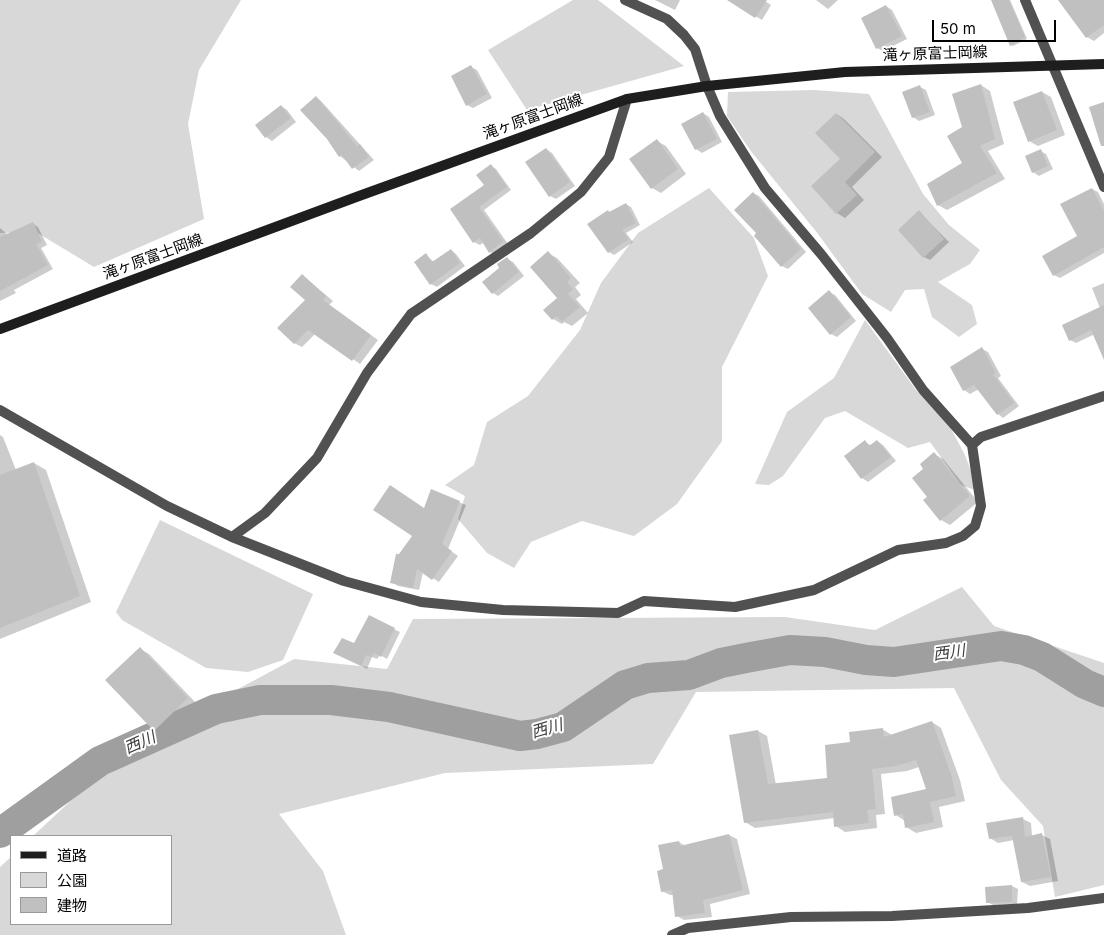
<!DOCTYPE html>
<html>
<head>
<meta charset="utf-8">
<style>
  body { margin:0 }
  #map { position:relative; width:1104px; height:935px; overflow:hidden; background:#fff; font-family:Inter,"Noto Sans JP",sans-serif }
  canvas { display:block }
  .legend { position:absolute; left:10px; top:835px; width:162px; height:90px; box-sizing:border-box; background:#fff; border:1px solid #999; margin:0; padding:6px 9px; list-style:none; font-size:15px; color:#000 }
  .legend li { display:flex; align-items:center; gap:10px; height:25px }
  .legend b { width:25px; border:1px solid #999 }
  .scale { position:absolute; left:932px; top:20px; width:124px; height:22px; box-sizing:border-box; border:2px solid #000; border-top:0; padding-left:6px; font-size:15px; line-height:18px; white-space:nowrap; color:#000; -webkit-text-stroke:4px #fff; paint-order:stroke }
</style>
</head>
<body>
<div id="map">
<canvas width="1104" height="935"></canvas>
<ul class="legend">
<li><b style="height:6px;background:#1e1e1e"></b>道路</li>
<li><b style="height:14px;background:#d8d8d8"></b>公園</li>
<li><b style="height:14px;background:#c0c0c0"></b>建物</li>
</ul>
<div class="scale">50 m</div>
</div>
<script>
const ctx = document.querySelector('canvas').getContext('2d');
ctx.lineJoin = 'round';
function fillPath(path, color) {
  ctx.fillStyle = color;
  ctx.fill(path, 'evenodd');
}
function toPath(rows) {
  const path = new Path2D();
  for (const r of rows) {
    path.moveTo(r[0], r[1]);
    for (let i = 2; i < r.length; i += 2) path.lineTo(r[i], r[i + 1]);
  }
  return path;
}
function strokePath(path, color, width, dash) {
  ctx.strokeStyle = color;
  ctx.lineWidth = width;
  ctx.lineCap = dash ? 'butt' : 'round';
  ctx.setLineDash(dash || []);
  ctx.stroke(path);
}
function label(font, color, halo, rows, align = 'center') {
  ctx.font = font + ' Inter,"Noto Sans JP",sans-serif';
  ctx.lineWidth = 4;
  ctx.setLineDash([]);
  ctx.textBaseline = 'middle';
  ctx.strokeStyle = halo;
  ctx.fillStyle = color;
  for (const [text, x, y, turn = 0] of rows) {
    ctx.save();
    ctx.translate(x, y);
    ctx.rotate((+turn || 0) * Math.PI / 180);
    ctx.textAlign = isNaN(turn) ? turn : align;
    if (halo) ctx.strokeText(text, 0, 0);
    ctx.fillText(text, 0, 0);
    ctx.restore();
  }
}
fillPath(toPath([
  [0,0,241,0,199,70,188,124,204,219,94,267,36,232,0,233],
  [573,0,598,0,684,66,527,110,488,50],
  [815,90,869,94,923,194,949,225,980,250,970,264,938,282,972,305,977,324,959,337,932,317,924,289,905,290,891,312,862,294,818,234,750,150,727,116,728,92],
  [709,188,754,238,768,276,722,367,722,441,677,504,634,536,582,521,531,542,514,568,487,553,458,519,465,496,445,485,474,465,487,422,528,396,580,330,601,283,638,233],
  [865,320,916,390,949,425,965,455,974,479,975,490,961,485,930,442,908,448,845,411,825,418,783,476,769,485,755,484,787,412,834,378],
  [160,520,313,594,283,660,248,672,206,668,122,620,116,612],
  [962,587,994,626,1104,663,1104,885,1055,897,1043,826,1001,780,954,688,696,692,653,764,445,773,279,814,323,871,346,935,0,935,0,867,11,857,11,924,171,924,171,836,33,836,126,749,294,659,387,669,413,619,785,617,875,630]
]), '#d8d8d8');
fillPath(toPath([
  [655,0,680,0,675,10],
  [751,0,763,0,771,5,762,20,742,8],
  [816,0,838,0,828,9],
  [993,0,1010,0,1027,39,1013,46,1011,45],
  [1060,0,1104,0,1104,33,1094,41,1087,37],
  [886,6,892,10,907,39,883,51,877,48],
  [471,67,477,70,492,98,473,108,467,105],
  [981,85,990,91,1004,144,988,151,1005,179,947,210,938,205,964,163,964,127],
  [920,87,926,90,935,115,919,121,913,117],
  [1042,92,1051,97,1065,135,1038,146,1029,141],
  [316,97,321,101,374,160,359,171,340,156],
  [281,106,287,110,296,122,272,141,266,137,257,125],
  [703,113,709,117,722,142,702,153,696,149,683,124],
  [837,114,844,119,882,157,852,187,864,200,845,218,837,213,812,186,842,159],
  [657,141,666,146,686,174,661,193,652,188],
  [546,149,552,153,575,186,556,199,550,196],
  [1040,151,1046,154,1053,169,1039,176,1033,172],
  [491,166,496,169,511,190,484,210,508,244,495,255,490,252,484,242,480,245,474,242,452,209,485,185],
  [1092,189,1098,192,1104,204,1104,253,1060,278,1054,275,1079,237],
  [753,193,759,196,806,252,788,269,782,266,758,234],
  [626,204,631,207,640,225,626,233,633,242,614,255,609,252,589,224,608,211,611,213],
  [919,212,949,242,930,260,924,257],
  [32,223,38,227,47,245,41,248,53,269,14,290,16,293,0,301,0,228,8,235],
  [451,250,456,254,465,266,437,287,431,284,426,255,434,262],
  [548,253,557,258,580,283,575,287,581,295,576,299,588,313,572,326,564,322,562,324,553,319,558,298],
  [507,259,513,262,524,276,498,296,493,293,501,269],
  [302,275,333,301,329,305,378,340,360,364,316,333,302,347,294,343,307,300],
  [1104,283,1104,356,1095,334,1076,343,1070,340,1100,308,1092,288],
  [829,292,835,295,856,321,837,337,831,334],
  [982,349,988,352,1001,376,998,378,1019,406,1003,418,998,414,979,389,970,394,964,390],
  [0,435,3,437,16,470,34,463,46,470,91,602,0,639],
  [877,441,883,445,896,461,868,482,862,478,846,456,865,442,872,446],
  [934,454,943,459,978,502,950,525,941,520,929,497,925,469],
  [432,491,466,505,448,549,458,556,439,582,423,572,419,590,398,586,392,582,399,556,414,536],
  [369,617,400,632,387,659,380,655,377,659,372,657,367,669,340,655,355,644],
  [140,649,149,654,196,703,164,735,155,730],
  [932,722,941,728,960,780,965,801,939,807,943,827,916,833,906,827,905,821,896,815,928,790,919,767,907,771,881,774,885,814,876,815,877,828,845,832,836,826,835,818,755,828,745,822,758,731,767,736,776,785,828,779,851,743,882,729,892,735],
  [1023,819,1031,823,1032,836,1042,835,1050,839,1058,881,1030,886,1022,882,1014,840,998,843,990,838],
  [729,835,737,839,750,894,710,904,712,917,684,920,677,916,674,895,670,895,662,891,665,870,679,842,685,846],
  [1012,886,1018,889,1017,904,993,905,987,902,987,888]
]), '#0003');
strokePath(toPath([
  [0,833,100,761,216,709,260,700,331,700,389,707,520,736,537,734,563,727,625,685,648,678,689,675,721,663,751,657,790,650,825,652,866,660,894,662,1001,646,1024,650,1042,657,1085,684,1104,692]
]), '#9f9f9f', 30);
fillPath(toPath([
  [727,0,767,0,755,18],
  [991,0,1009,0,1025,37,1010,46],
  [1058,0,1104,0,1104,25,1086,38],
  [886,5,902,36,876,49,861,18],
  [471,65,487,94,466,106,451,76],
  [981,84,995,139,980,146,997,173,937,206,927,184,962,163,947,136,962,127,952,94],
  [920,85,930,112,912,118,902,92],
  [1042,91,1057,130,1028,142,1013,102],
  [316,96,357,146,360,144,369,157,352,169,342,155,339,157,327,139,300,110],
  [1104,102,1104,146,1101,146,1089,107],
  [281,105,291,118,265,138,255,125],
  [703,112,717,139,695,150,681,124],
  [836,113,875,152,845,182,857,195,836,214,811,186,840,159,815,133],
  [657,139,678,169,651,189,629,159],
  [546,148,570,182,549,197,525,162],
  [1041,149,1048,166,1032,173,1025,156],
  [491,164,507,187,479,207,503,241,489,253,480,238,473,243,450,209,484,185,476,175],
  [1092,188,1104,211,1104,247,1053,276,1042,256,1077,236,1060,204],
  [753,192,801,249,781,267,754,236,756,233,734,210],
  [626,203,636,223,622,230,629,239,608,253,587,224,608,210,609,212],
  [919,210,944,239,923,258,898,230],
  [33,222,42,242,36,244,48,265,0,291,0,237],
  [451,249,460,263,430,285,414,262,426,253,432,262],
  [548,251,571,278,567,282,573,289,568,294,580,307,562,322,557,316,552,320,543,310,557,298,530,267],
  [507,257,519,272,492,294,482,282,499,268,497,264],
  [302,274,326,296,323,300,371,335,352,361,308,330,294,344,277,328,305,300,290,287],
  [829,290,851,317,830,335,808,308],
  [1104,305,1104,360,1091,330,1069,341,1062,325],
  [982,347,996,373,993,374,1014,403,997,415,974,385,963,391,950,367],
  [865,440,869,446,877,440,891,457,861,479,844,456],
  [934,452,970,496,940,521,923,500,927,497,912,478,923,469,920,464],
  [34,462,80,596,0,628,0,475],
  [390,485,424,508,431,489,460,501,442,544,452,551,432,580,417,569,413,588,390,583,396,554,399,554,412,536,373,510],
  [369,615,395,628,381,657,374,653,371,657,366,655,361,666,333,653,342,638,354,643],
  [140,647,188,698,154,731,105,680],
  [932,721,951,774,956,796,930,802,934,822,905,828,903,814,894,816,891,797,926,789,916,760,896,766,872,769,876,809,867,810,869,823,834,827,833,812,744,823,729,735,758,730,768,784,827,778,825,745,850,742,849,732,883,728,884,737],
  [1023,817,1025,837,1042,833,1051,877,1021,882,1012,836,989,839,986,823],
  [729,834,743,890,703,900,705,913,675,917,672,890,661,892,657,871,663,869,658,845,679,841,680,846],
  [1012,885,1012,902,986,903,985,887]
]), '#c0c0c0');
strokePath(toPath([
  [625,0,667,19,684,35,695,49,707,86,720,116,765,188,821,254,887,338,923,390,972,445],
  [1025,0,1104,187],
  [0,410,167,506,232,537,344,581,421,602,503,610,618,613,644,601,735,607,814,590,898,550,946,543,963,536,975,526,981,506,972,445,981,437,1104,396],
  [232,537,265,513,317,458,367,373,411,314,531,233,581,192,609,157,627,99],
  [672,935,688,928,791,917,892,916,1028,908,1104,898]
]), '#515151', 10);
strokePath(toPath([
  [0,329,359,196,627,99,707,86,845,72,1104,64]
]), '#1e1e1e', 10);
label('15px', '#000', '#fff', [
  ["滝ヶ原富士岡線",935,54,-2],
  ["滝ヶ原富士岡線",533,117,-20],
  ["滝ヶ原富士岡線",153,257,-20]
]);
label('italic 16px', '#404040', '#fff', [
  ["西川",949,653,-8],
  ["西川",547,729,-16],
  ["西川",140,743,-24]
]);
</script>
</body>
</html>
